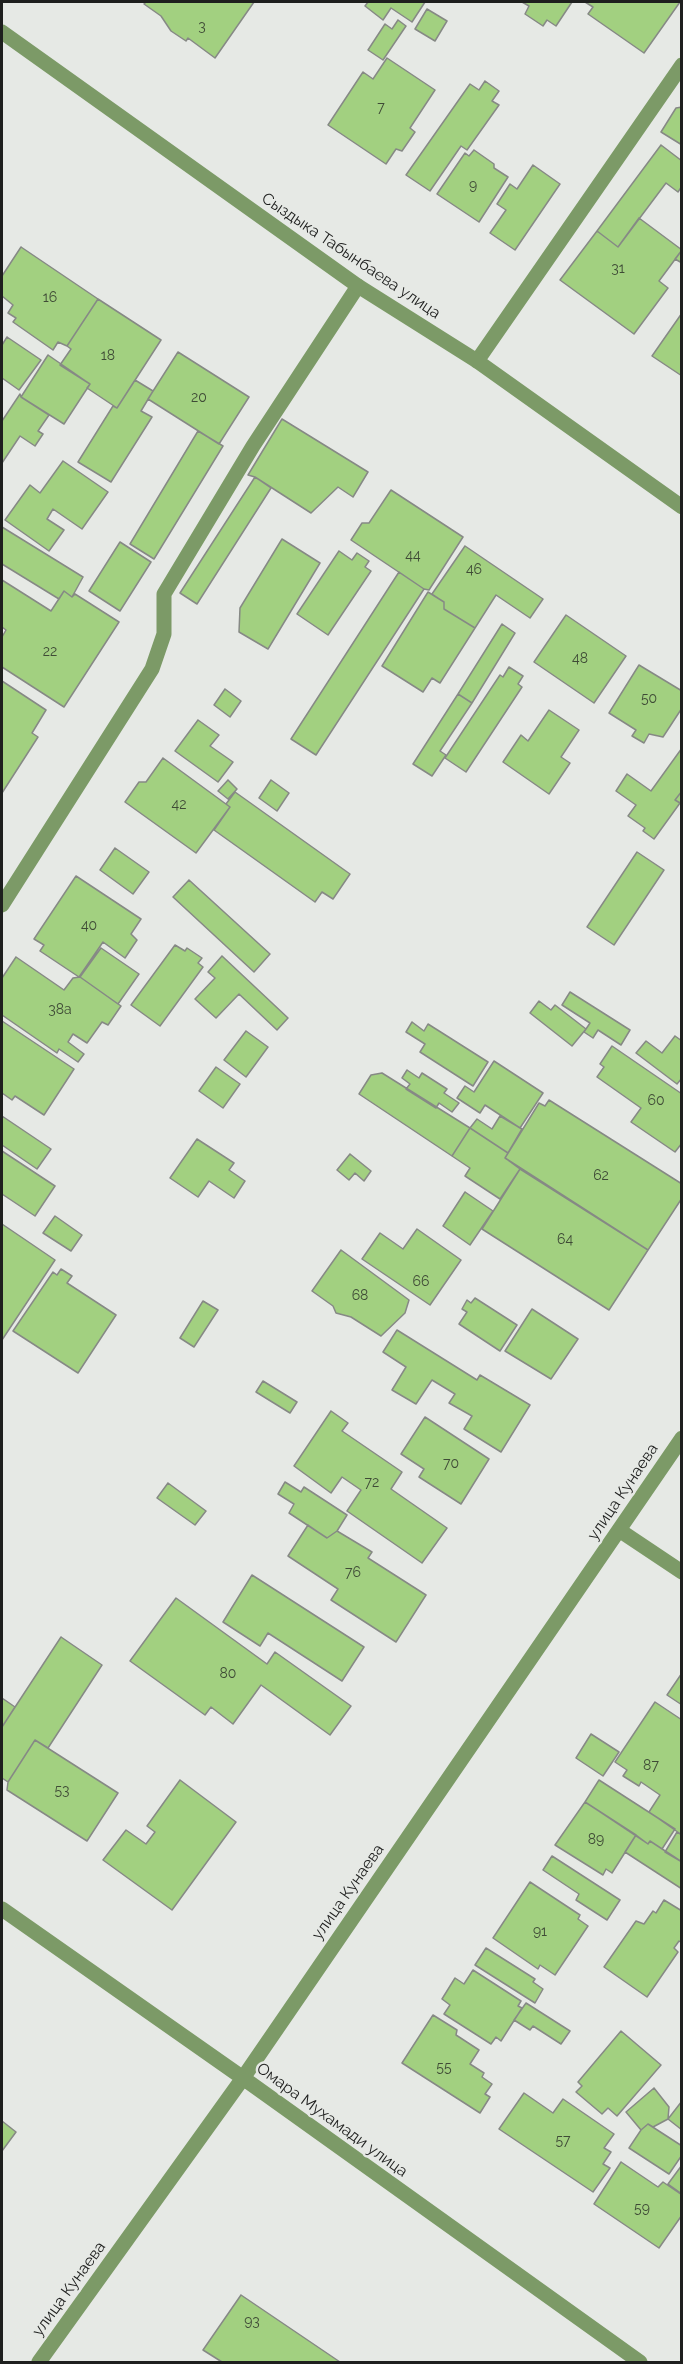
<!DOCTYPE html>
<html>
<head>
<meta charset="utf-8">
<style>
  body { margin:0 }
  #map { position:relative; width:683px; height:2364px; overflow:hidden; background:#e6e9e5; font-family:Raleway,sans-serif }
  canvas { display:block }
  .frame { position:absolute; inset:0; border:3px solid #1e1f1e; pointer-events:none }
</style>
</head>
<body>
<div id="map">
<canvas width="683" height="2364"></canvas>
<div class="frame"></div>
</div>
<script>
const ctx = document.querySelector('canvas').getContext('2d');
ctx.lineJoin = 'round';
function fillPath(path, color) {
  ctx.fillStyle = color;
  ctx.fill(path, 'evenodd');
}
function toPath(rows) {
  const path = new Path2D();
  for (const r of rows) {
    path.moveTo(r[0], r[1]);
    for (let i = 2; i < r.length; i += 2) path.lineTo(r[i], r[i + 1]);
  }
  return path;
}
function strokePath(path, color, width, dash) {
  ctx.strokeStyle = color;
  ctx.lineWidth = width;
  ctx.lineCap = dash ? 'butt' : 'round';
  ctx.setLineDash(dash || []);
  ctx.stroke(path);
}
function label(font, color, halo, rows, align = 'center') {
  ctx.font = font + ' Raleway,sans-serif';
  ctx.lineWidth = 5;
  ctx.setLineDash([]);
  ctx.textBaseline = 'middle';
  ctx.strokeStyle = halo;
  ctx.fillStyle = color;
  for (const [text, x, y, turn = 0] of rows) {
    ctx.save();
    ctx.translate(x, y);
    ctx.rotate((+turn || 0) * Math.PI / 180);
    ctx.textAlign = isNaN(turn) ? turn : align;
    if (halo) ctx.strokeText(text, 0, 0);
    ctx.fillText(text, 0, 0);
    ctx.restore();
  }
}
const building = toPath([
  [146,2,254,2,215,58,188,38,186,41,171,31,161,16,144,4,146,2],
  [368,2,425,2,412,22,391,8,383,20,365,6,368,2],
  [522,2,572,2,556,26,547,20,543,26,525,14,529,6,522,2],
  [585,2,680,2,644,53,588,14,593,7,585,2],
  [427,9,447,21,435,41,415,29,427,9],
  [398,20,406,26,383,60,368,50,385,24,392,29,398,20],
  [387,58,435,90,410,128,415,132,402,151,396,149,386,164,328,125,363,72,373,79,387,58],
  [485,81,499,91,492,101,499,105,467,150,461,146,430,191,406,175,470,84,479,90,485,81],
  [682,107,682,145,661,132,676,108,682,107],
  [661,145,682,161,682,186,678,192,666,183,618,247,597,231,661,145],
  [474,150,494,164,494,168,508,177,479,222,437,194,465,153,469,156,474,150],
  [533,165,560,184,515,250,490,233,506,210,497,204,510,184,517,189,533,165],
  [639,218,682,250,659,281,668,288,634,334,560,280,597,231,618,247,639,218],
  [21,247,98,299,67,346,58,342,53,350,13,322,16,318,8,313,13,305,2,296,2,276,21,247],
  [682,250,682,263,675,259,682,250],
  [98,299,161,340,117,408,87,388,90,384,60,365,71,349,67,346,98,299],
  [682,313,682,376,652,356,682,313],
  [7,337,41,360,19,390,2,378,2,345,7,337],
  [178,352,249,397,219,444,148,399,178,352],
  [48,355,90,384,64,424,21,397,48,355],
  [135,380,153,391,141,411,152,417,111,482,78,462,113,406,117,408,135,380],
  [20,394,21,397,49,415,38,431,43,434,35,446,20,436,2,463,2,421,20,394],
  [282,419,368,472,353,497,338,487,311,513,255,477,248,475,282,419],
  [198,431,223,446,154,559,130,544,198,431],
  [63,461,108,492,82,529,53,509,47,519,64,530,49,551,5,520,30,485,40,493,63,461],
  [255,477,271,488,197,604,180,593,255,477],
  [391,490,463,537,429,590,424,589,351,540,362,523,369,523,391,490],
  [2,527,83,577,72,597,64,591,59,599,2,564,2,527],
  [282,539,320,563,268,649,239,632,240,608,282,539],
  [120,542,151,562,120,611,89,591,120,542],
  [465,546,543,599,530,618,496,595,475,628,444,609,444,602,432,594,465,546],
  [339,551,352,560,357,553,369,561,365,567,371,571,328,635,297,614,339,551],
  [399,572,424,589,316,755,291,739,399,572],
  [2,580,51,611,64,591,72,597,75,594,119,622,64,707,2,667,2,637,6,630,2,627,2,580],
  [428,592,444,602,444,609,475,628,440,683,432,678,423,692,382,666,428,592],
  [566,615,626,656,594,703,534,662,566,615],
  [502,624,515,633,472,703,458,694,502,624],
  [639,665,682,691,682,708,663,737,649,734,644,743,632,736,636,730,609,713,639,665],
  [509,667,523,676,518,684,522,687,466,772,445,758,500,675,503,677,509,667],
  [2,681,46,710,32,733,38,737,2,793,2,681],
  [225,689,241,701,230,717,214,705,225,689],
  [458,694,472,703,440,751,446,755,432,776,413,764,458,694],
  [549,710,579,730,561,757,570,763,549,794,503,762,521,735,528,741,549,710],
  [198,720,219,735,210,746,233,762,218,782,175,751,198,720],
  [682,748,682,791,675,800,680,803,654,839,643,831,645,828,628,816,636,805,616,791,627,774,651,791,682,748],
  [163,758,230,807,196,853,125,802,139,782,146,782,163,758],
  [228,780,237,789,228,799,218,791,228,780],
  [271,780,289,793,277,811,259,798,271,780],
  [682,791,682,804,675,800,682,791],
  [235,792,350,874,333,899,322,892,315,902,214,830,230,807,226,804,235,792],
  [115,848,149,872,133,894,100,870,115,848],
  [637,852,664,870,614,945,587,927,637,852],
  [76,876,141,919,131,934,137,940,125,958,103,942,79,977,40,951,44,945,34,939,76,876],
  [189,880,270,954,254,972,173,897,189,880],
  [175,945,185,951,187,948,202,958,198,963,203,967,160,1026,131,1005,175,945],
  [101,948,139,974,118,1004,80,977,101,948],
  [222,956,288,1018,277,1030,239,994,216,1018,195,999,215,978,208,972,222,956],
  [16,957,64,990,73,978,80,977,121,1006,108,1025,102,1022,87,1043,73,1034,68,1042,84,1054,78,1062,59,1049,57,1053,2,1015,2,978,16,957],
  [570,992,630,1030,621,1045,598,1030,593,1038,584,1032,590,1023,562,1005,570,992],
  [539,1001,551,1010,555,1005,586,1029,572,1046,530,1013,539,1001],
  [2,1021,74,1069,44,1115,15,1096,12,1100,2,1093,2,1021],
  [412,1022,424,1031,428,1024,488,1062,473,1086,420,1052,425,1044,406,1032,412,1022],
  [246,1031,268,1047,246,1077,224,1060,246,1031],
  [675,1036,682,1041,682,1078,677,1084,636,1053,646,1041,662,1053,675,1036],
  [612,1046,682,1094,682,1143,675,1152,631,1122,641,1108,597,1077,604,1067,600,1064,612,1046],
  [494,1061,543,1093,520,1128,485,1105,480,1113,457,1098,465,1086,474,1092,494,1061],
  [216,1067,240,1084,223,1108,199,1091,216,1067],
  [407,1070,419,1078,422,1073,447,1089,444,1093,459,1103,452,1112,439,1103,436,1108,406,1089,410,1084,402,1078,407,1070],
  [382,1073,470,1128,452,1156,359,1094,371,1075,382,1073],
  [549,1100,682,1184,682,1198,648,1250,505,1158,539,1103,545,1106,549,1100],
  [2,1116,51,1149,37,1169,2,1145,2,1116],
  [500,1116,522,1129,508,1153,470,1128,477,1119,492,1129,500,1116],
  [470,1128,508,1153,505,1158,520,1169,500,1199,465,1176,470,1168,452,1156,470,1128],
  [197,1139,234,1163,229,1170,245,1181,234,1198,209,1181,198,1197,170,1178,197,1139],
  [2,1151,55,1186,35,1216,2,1194,2,1151],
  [350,1154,371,1171,364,1181,355,1173,349,1180,337,1170,350,1154],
  [520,1169,648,1250,609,1310,482,1229,520,1169],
  [465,1192,493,1211,470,1245,443,1226,465,1192],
  [55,1216,82,1235,71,1251,43,1233,55,1216],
  [2,1224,55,1260,2,1340,2,1224],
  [417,1229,461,1260,430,1305,362,1259,380,1233,403,1249,417,1229],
  [341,1250,409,1300,405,1313,381,1336,351,1317,336,1313,333,1306,312,1291,341,1250],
  [61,1269,72,1276,67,1283,116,1315,78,1373,13,1331,53,1272,57,1275,61,1269],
  [475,1298,517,1325,500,1351,459,1324,467,1312,462,1309,467,1300,471,1303,475,1298],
  [203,1301,218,1310,194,1347,180,1338,203,1301],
  [532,1309,578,1339,551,1379,505,1351,532,1309],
  [397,1330,477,1380,480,1375,530,1405,501,1452,464,1429,472,1416,449,1403,455,1394,432,1380,416,1404,392,1390,406,1367,383,1352,397,1330],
  [263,1381,297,1402,290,1413,256,1392,263,1381],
  [331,1411,348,1423,342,1431,402,1472,391,1489,447,1528,422,1563,347,1511,361,1490,342,1477,331,1493,294,1466,331,1411],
  [425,1417,489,1459,461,1504,419,1477,424,1469,401,1454,425,1417],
  [285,1482,301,1492,304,1487,347,1515,337,1531,327,1538,289,1513,294,1504,278,1494,285,1482],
  [168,1483,206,1511,195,1525,157,1498,168,1483],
  [308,1525,327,1538,337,1531,372,1552,368,1558,426,1595,396,1642,331,1600,338,1589,288,1556,308,1525],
  [252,1575,364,1647,342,1681,268,1633,260,1646,223,1622,252,1575],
  [176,1598,267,1664,275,1652,351,1706,330,1735,261,1685,233,1724,211,1707,205,1715,130,1661,176,1598],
  [61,1637,102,1665,48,1748,35,1740,8,1782,2,1778,2,1727,61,1637],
  [682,1673,682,1705,667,1695,682,1673],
  [2,1698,15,1707,2,1727,2,1698],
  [655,1702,682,1720,682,1835,649,1812,660,1795,641,1782,639,1786,623,1776,627,1770,615,1762,655,1702],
  [591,1734,619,1752,603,1776,576,1758,591,1734],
  [35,1740,118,1793,87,1841,7,1790,8,1782,35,1740],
  [180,1780,236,1822,172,1910,103,1860,126,1830,146,1844,155,1832,147,1826,180,1780],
  [599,1780,675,1829,662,1849,650,1841,648,1844,585,1802,599,1780],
  [585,1802,636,1835,612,1873,606,1869,603,1875,555,1845,585,1802],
  [677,1832,682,1835,682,1862,665,1852,677,1832],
  [636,1835,648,1844,650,1841,682,1862,682,1889,625,1852,636,1835],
  [552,1856,620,1900,607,1920,576,1900,579,1894,543,1870,552,1856],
  [530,1882,580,1915,578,1919,588,1926,555,1975,540,1965,538,1969,493,1938,530,1882],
  [664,1900,682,1911,682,1943,679,1941,674,1948,678,1952,647,1997,604,1967,636,1921,644,1924,653,1911,656,1913,664,1900],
  [486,1948,535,1979,533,1982,543,1989,535,2003,475,1965,486,1948],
  [473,1970,521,2001,518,2006,522,2008,501,2041,496,2037,491,2044,444,2014,450,2005,442,1999,455,1978,464,1984,473,1970],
  [526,2003,570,2031,561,2044,533,2026,530,2030,514,2020,526,2003],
  [433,2015,457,2030,456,2035,479,2050,470,2064,484,2073,482,2077,492,2084,485,2094,490,2097,480,2113,402,2063,433,2015],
  [621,2031,661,2065,617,2116,608,2108,602,2114,576,2092,582,2086,578,2082,621,2031],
  [654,2088,669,2107,668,2119,653,2127,648,2124,641,2130,626,2112,654,2088],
  [524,2093,553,2113,563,2099,614,2134,604,2148,611,2152,603,2164,610,2168,593,2192,499,2129,524,2093],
  [682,2101,682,2130,668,2119,682,2101],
  [2,2121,16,2132,2,2151,2,2121],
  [648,2124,682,2146,682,2155,669,2174,629,2148,641,2130,648,2124],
  [621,2162,658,2187,663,2182,682,2195,682,2215,659,2248,594,2204,621,2162],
  [682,2165,682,2194,668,2184,682,2165],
  [241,2295,340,2362,222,2362,203,2350,241,2295]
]);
fillPath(building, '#a2d080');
strokePath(building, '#868985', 1.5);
strokePath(toPath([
  [477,361,682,65],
  [2,905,152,669,164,634,164,594,253,446,358,286],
  [619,1530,682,1572],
  [2,1909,243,2078,640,2362],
  [39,2362,243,2078,682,1438]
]), '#7c9a67', 15);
strokePath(toPath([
  [2,32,358,286,477,361,682,507]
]), '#7c9a67', 15);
label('14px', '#3f4b36', null, [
  ["3",202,27],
  ["7",381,108],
  ["9",473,186],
  ["31",618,269],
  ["16",50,298],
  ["18",108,356],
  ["20",199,398],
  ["44",413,556],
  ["46",474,570],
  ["22",50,652],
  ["48",580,659],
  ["50",649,699],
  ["42",179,805],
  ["40",89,926],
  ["38а",60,1010],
  ["60",656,1101],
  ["62",601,1176],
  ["64",565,1240],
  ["66",421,1282],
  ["68",360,1296],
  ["70",451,1464],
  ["72",372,1483],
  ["76",353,1573],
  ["80",228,1674],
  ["87",651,1766],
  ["53",62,1791],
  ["89",596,1840],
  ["91",540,1932],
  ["55",444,2068],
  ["57",563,2141],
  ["59",642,2209],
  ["93",252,2322]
]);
label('16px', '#1e1f1e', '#e6e9e5', [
  ["Сыздыка Табынбаева улица",351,256,34],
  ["улица Кунаева",623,1492,-56],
  ["улица Кунаева",348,1892,-55],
  ["Омара Мухамади улица",332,2120,36],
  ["улица Кунаева",69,2289,-54]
]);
</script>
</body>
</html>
